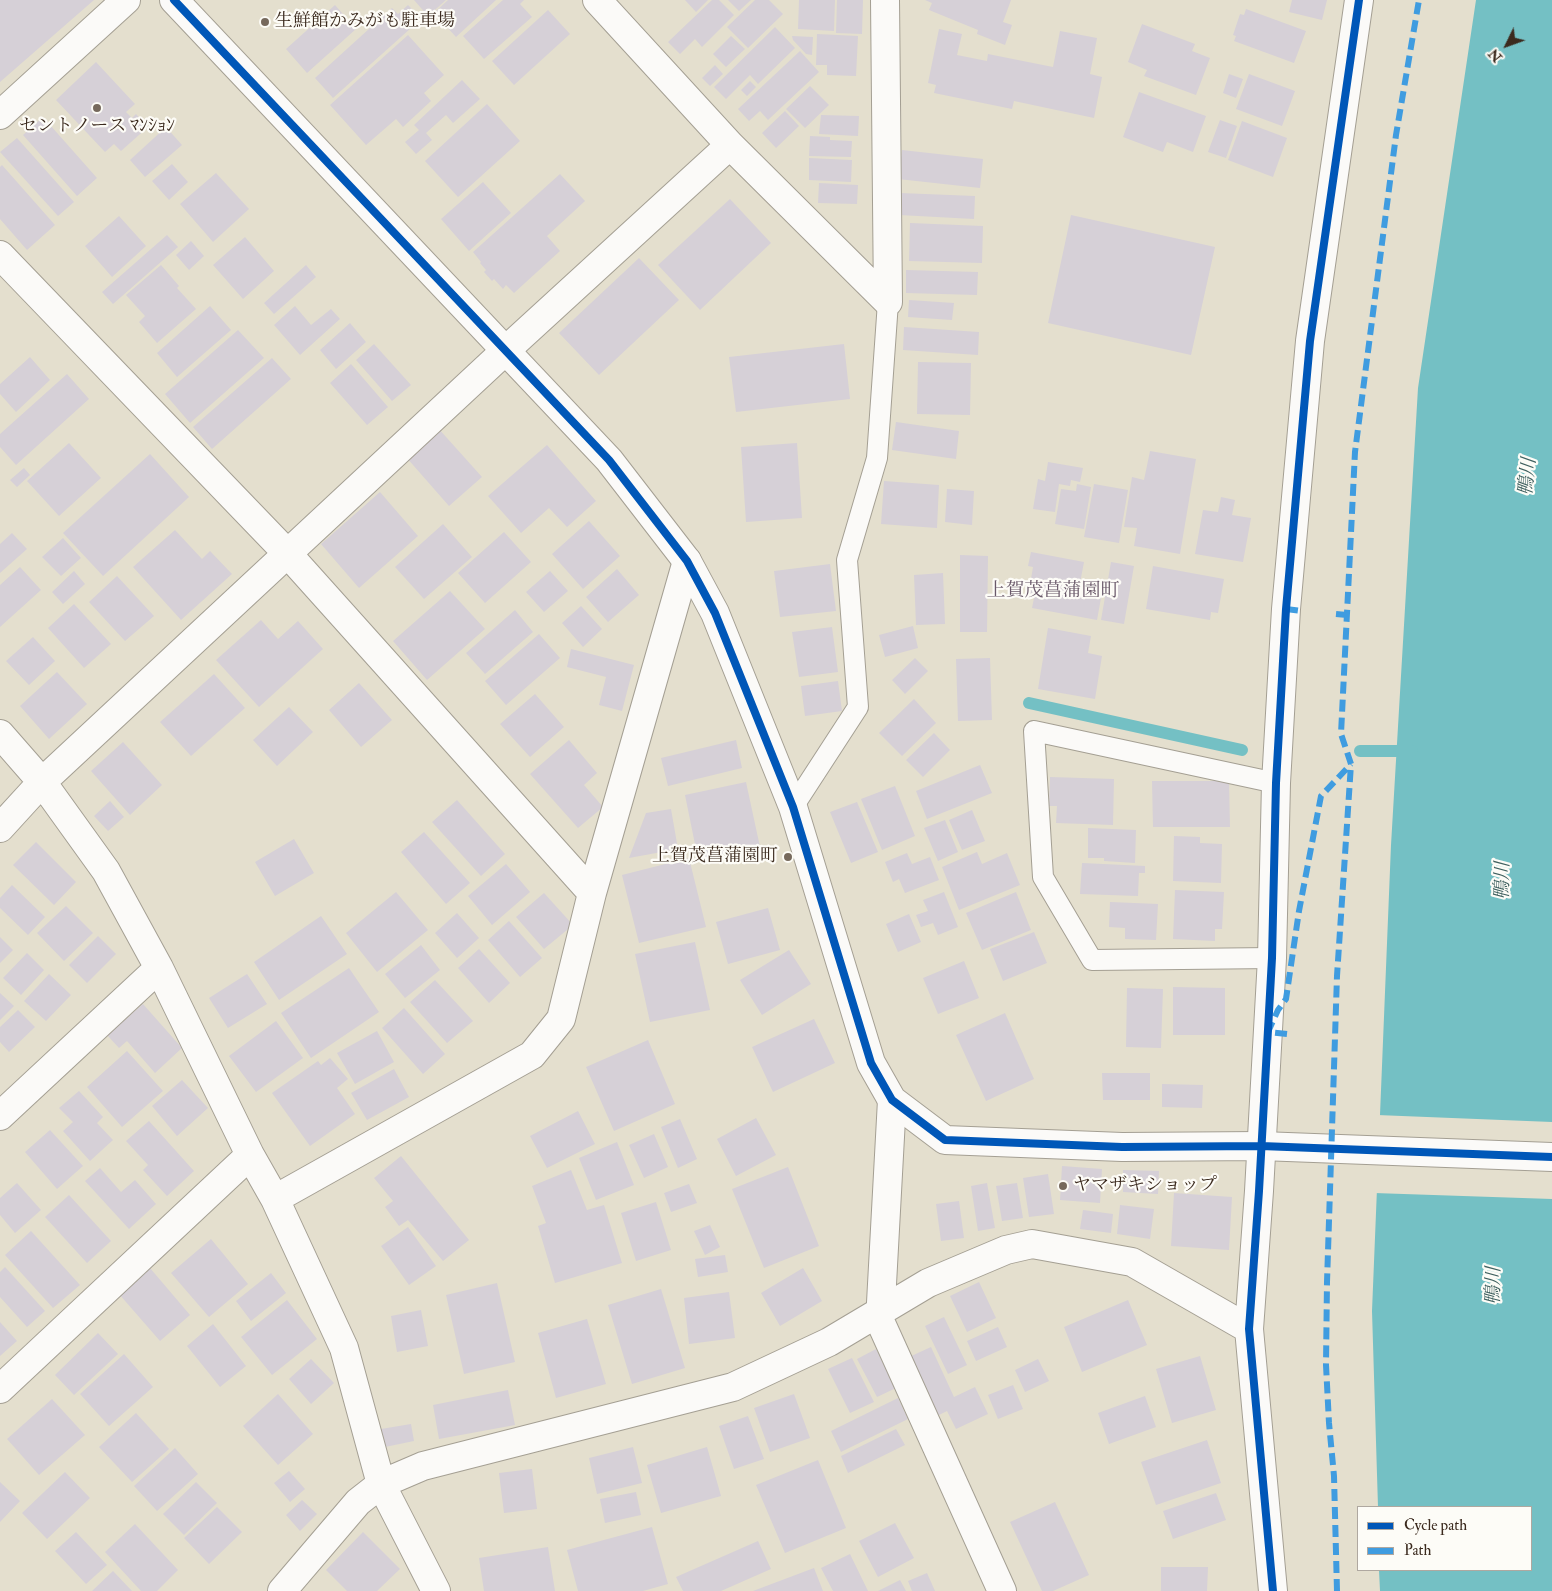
<!DOCTYPE html>
<html>
<head>
<meta charset="utf-8">
<style>
  body { margin:0 }
  #map { position:relative; width:1552px; height:1591px; overflow:hidden; background:#e4dfce; font-family:"IM FELL Double Pica",serif }
  canvas { display:block }
  .legend { position:absolute; left:1357px; top:1506px; width:175px; height:65px; box-sizing:border-box; background:#fdfcf7; border:1px solid #afa8a0; margin:0; padding:6px 9px; list-style:none; font-size:15px; color:#3b2a1e }
  .legend li { display:flex; align-items:center; gap:10px; height:25px }
  .legend b { width:25px; border:1px solid #afa8a0 }
  .north { position:absolute; left:1482px; top:20px; width:50px; height:50px; -webkit-text-stroke:4px #fdfcf7; paint-order:stroke; rotate:228deg; font-size:14px; font-weight:700; line-height:20px; text-align:center; color:#3b2a1e }
  .north::after { content:''; display:block; margin:auto; width:18px; height:22px; background:#3b2a1e; clip-path:polygon(50% 0,100% 100%,50% 72%,0 100%) }
</style>
</head>
<body>
<div id="map">
<canvas width="1552" height="1591"></canvas>
<ul class="legend">
<li><b style="height:6px;background:#0057b8"></b>Cycle path</li>
<li><b style="height:6px;background:#3f9ce0"></b>Path</li>
</ul>
<div class="north">N</div>
</div>
<script>
const ctx = document.querySelector('canvas').getContext('2d');
ctx.lineJoin = 'round';
function fillPath(path, color) {
  ctx.fillStyle = color;
  ctx.fill(path, 'evenodd');
}
function toPath(rows) {
  const path = new Path2D();
  for (const r of rows) {
    path.moveTo(r[0], r[1]);
    for (let i = 2; i < r.length; i += 2) path.lineTo(r[i], r[i + 1]);
  }
  return path;
}
function strokePath(path, color, width, dash) {
  ctx.strokeStyle = color;
  ctx.lineWidth = width;
  ctx.lineCap = dash ? 'butt' : 'round';
  ctx.setLineDash(dash || []);
  ctx.stroke(path);
}
function label(font, color, halo, rows, align = 'center') {
  ctx.font = font + ' "IM FELL Double Pica","Noto Serif JP",serif';
  ctx.lineWidth = 4.5;
  ctx.setLineDash([]);
  ctx.textBaseline = 'middle';
  ctx.strokeStyle = halo;
  ctx.fillStyle = color;
  for (const [text, x, y, turn = 0] of rows) {
    ctx.save();
    ctx.translate(x, y);
    ctx.rotate((+turn || 0) * Math.PI / 180);
    ctx.textAlign = isNaN(turn) ? turn : align;
    if (halo) ctx.strokeText(text, 0, 0);
    ctx.fillText(text, 0, 0);
    ctx.restore();
  }
}
fillPath(toPath([
  [1476,0,1552,0,1552,1591,1380,1591,1379,1570,1531,1570,1531,1507,1378,1507,1372,1311,1391,845,1418,388]
]), '#74c0c4');
fillPath(toPath([
  [1377,1115,1552,1122,1552,1199,1374,1193]
]), '#e4dfce');
strokePath(toPath([
  [1029,703,1242,750],
  [1360,751,1412,751]
]), '#74c0c4', 12);
fillPath(toPath([
  [0,0,94,0,0,82],
  [414,0,446,0,428,16],
  [448,0,496,0,456,37,434,13],
  [503,0,524,0,520,4,532,17,484,59,463,36],
  [685,0,708,0,696,12],
  [712,0,719,0,734,15,702,47,695,39,680,54,668,42],
  [728,0,751,0,739,11],
  [755,0,769,0,783,14,748,48,727,27],
  [799,0,835,0,834,31,798,29],
  [837,0,863,0,862,34,836,33],
  [925,0,1011,0,1003,22,1012,25,1005,45,977,34,978,30,929,10,932,3],
  [1292,0,1327,0,1322,20,1289,12],
  [335,5,356,29,307,73,286,49],
  [408,5,420,17,409,27,411,28,333,98,315,78,392,8,398,14],
  [1246,9,1306,31,1294,63,1234,41,1236,36,1233,35,1240,14,1244,15],
  [548,10,570,34,514,85,492,61],
  [1142,24,1195,44,1192,51,1210,58,1196,95,1144,76,1147,70,1128,62],
  [775,27,795,48,758,84,750,75,726,99,714,87],
  [939,29,962,34,957,55,987,61,988,54,1053,67,1060,31,1097,38,1090,74,1102,77,1094,118,1014,101,1012,109,934,93,936,85,928,83],
  [817,34,858,36,856,76,827,75,827,65,816,65],
  [408,35,444,75,424,93,431,101,403,127,396,119,366,145,330,105],
  [731,36,745,49,726,67,713,54],
  [792,36,813,37,812,55,806,54,793,40],
  [800,51,819,72,768,120,760,111,749,121,738,109],
  [96,62,135,104,126,112,132,118,136,114,148,127,121,151,114,144,105,152,56,100],
  [715,65,723,74,710,86,702,78],
  [1229,74,1243,79,1236,98,1223,93],
  [1249,74,1295,91,1282,126,1236,109],
  [462,80,480,99,453,123,446,115,426,133,432,140,416,154,405,142,419,130,414,125],
  [750,81,756,87,747,96,741,90],
  [810,86,829,105,805,128,786,109],
  [1139,92,1206,116,1193,152,1167,142,1163,152,1123,137],
  [487,104,520,141,458,197,425,161],
  [785,111,799,126,776,148,762,133],
  [821,115,859,116,858,136,819,134],
  [43,117,97,178,77,196,23,135],
  [1220,120,1237,126,1226,158,1208,152],
  [1242,121,1287,138,1273,177,1228,160],
  [166,127,182,145,145,177,130,160],
  [810,136,830,137,830,140,852,141,851,157,809,156],
  [17,138,74,202,58,216,0,152],
  [902,150,983,159,980,188,898,179],
  [809,158,852,160,851,182,809,180],
  [172,164,188,182,169,200,152,181],
  [2,165,55,225,27,250,0,219,0,167],
  [216,173,249,209,213,242,180,204],
  [560,174,585,201,547,236,560,251,514,293,506,285,503,289,494,279,492,281,484,272,486,270,480,263,481,262,473,252],
  [483,182,511,213,469,251,441,219],
  [819,183,858,185,857,204,818,203],
  [900,193,975,196,974,219,899,215],
  [730,199,771,243,700,310,658,265],
  [1071,215,1215,247,1191,355,1048,323],
  [119,216,146,246,112,277,85,246],
  [910,223,983,226,982,263,909,261],
  [167,235,178,247,113,304,102,292],
  [245,237,274,271,243,299,213,265],
  [191,241,204,256,189,270,176,255],
  [639,258,679,300,599,375,559,333],
  [161,265,179,286,177,288,196,309,157,343,139,322,145,316,126,295],
  [306,265,316,277,274,314,264,303],
  [906,270,978,272,977,295,906,293],
  [909,300,954,303,952,320,908,317],
  [210,306,231,330,177,377,157,353],
  [295,306,311,325,331,309,340,319,300,355,274,325],
  [350,323,366,342,336,369,320,350],
  [904,327,979,332,978,355,903,350],
  [238,330,264,358,190,423,165,394],
  [374,344,411,385,392,401,356,360],
  [844,344,850,399,736,412,729,357],
  [30,357,50,380,16,412,0,394,0,384],
  [272,358,291,379,212,449,193,427],
  [918,362,971,363,970,415,917,414],
  [351,364,388,407,367,425,330,383],
  [67,374,89,399,16,465,0,447,0,434],
  [896,422,959,431,956,459,892,450],
  [438,428,482,477,449,506,406,457],
  [69,443,101,478,59,516,27,481],
  [797,443,802,518,746,522,741,447],
  [547,445,596,501,567,527,549,508,521,533,488,496],
  [1150,451,1196,459,1180,554,1134,546,1137,528,1124,527,1132,477,1144,480],
  [150,454,189,497,103,576,63,533],
  [1048,462,1083,468,1080,482,1071,480,1070,486,1059,484,1055,512,1033,509,1038,479,1045,481],
  [24,468,30,475,17,487,10,480],
  [884,481,939,485,937,528,881,524],
  [1077,484,1091,487,1084,529,1055,524,1061,489,1076,491],
  [1094,484,1128,490,1119,543,1084,537],
  [947,489,974,491,972,525,945,522],
  [380,492,418,536,359,588,321,544],
  [1221,497,1235,500,1232,515,1251,518,1243,562,1195,554,1203,510,1218,512],
  [589,521,620,556,583,589,552,554],
  [443,524,472,557,424,599,395,567],
  [175,530,202,559,210,551,232,574,181,620,133,567],
  [504,532,531,562,485,603,458,573],
  [12,533,27,549,0,573,0,544],
  [63,538,81,558,61,576,42,557],
  [1031,552,1084,562,1080,583,1103,587,1097,620,1032,608,1034,598,1028,597,1033,567,1028,566],
  [960,555,988,556,987,632,960,632],
  [1111,562,1134,566,1124,624,1101,620],
  [830,564,836,611,780,617,774,571],
  [1153,566,1224,579,1218,613,1211,612,1210,620,1146,609],
  [20,567,41,590,0,627,0,585],
  [617,569,639,595,608,622,586,597],
  [74,571,85,584,63,604,52,592],
  [550,571,568,591,544,612,526,592],
  [943,573,945,624,916,625,914,575],
  [117,576,154,616,125,641,89,602],
  [450,591,485,629,427,680,393,641],
  [74,604,111,644,84,668,48,628],
  [581,606,602,629,583,647,562,623],
  [515,610,533,632,485,674,466,653],
  [261,620,278,639,298,621,323,649,259,707,216,660],
  [913,626,918,648,885,657,879,635],
  [832,627,838,672,799,677,792,632],
  [1048,628,1091,636,1088,653,1102,656,1095,699,1038,689],
  [539,634,560,658,506,705,485,681],
  [33,637,55,661,29,685,6,661],
  [571,649,634,665,622,711,599,705,606,677,567,667],
  [915,658,928,671,905,694,892,680],
  [990,658,992,720,958,721,956,659],
  [57,672,87,704,49,739,20,706],
  [214,674,245,708,191,756,160,722],
  [838,681,842,711,805,716,801,686],
  [359,683,392,720,361,747,329,710],
  [535,694,564,727,530,757,500,724],
  [914,699,936,723,902,756,879,733],
  [289,707,313,732,277,766,253,740],
  [934,733,950,750,923,777,906,760],
  [569,740,597,773,584,785,603,807,578,828,530,774],
  [736,740,742,768,668,786,661,758],
  [123,742,162,785,130,815,91,771],
  [980,765,992,793,927,819,916,791],
  [1050,777,1114,779,1113,825,1056,823,1057,806,1049,806],
  [1152,781,1229,781,1230,827,1153,827],
  [746,782,760,847,698,859,685,795],
  [895,786,915,836,882,850,861,799],
  [457,800,505,854,481,876,432,822],
  [110,801,124,817,108,831,94,816],
  [857,802,878,852,851,863,830,812],
  [671,809,678,849,629,858,646,813],
  [972,810,985,841,962,850,949,820],
  [945,820,958,852,938,861,924,828],
  [1088,828,1136,830,1135,863,1104,861,1104,858,1088,858],
  [424,832,470,883,446,904,401,852],
  [1174,836,1200,837,1200,843,1222,844,1221,883,1173,881],
  [294,839,314,873,275,896,255,862],
  [36,842,76,882,54,905,13,865],
  [977,852,982,864,1007,853,1020,885,959,910,942,867],
  [907,853,912,864,930,857,939,880,905,893,899,879,893,882,885,862],
  [689,858,706,927,639,943,622,875],
  [1082,863,1145,866,1145,873,1139,873,1138,896,1080,894],
  [506,864,530,892,492,925,468,896],
  [12,885,45,917,28,935,0,908,0,898],
  [1175,890,1224,892,1222,929,1215,929,1215,941,1173,939],
  [396,892,428,930,377,972,346,933],
  [944,892,958,927,938,935,933,923,921,927,916,915,928,911,923,900],
  [1016,892,1031,930,982,950,966,913],
  [544,893,573,925,544,949,516,917],
  [1110,902,1158,904,1156,940,1125,939,1125,928,1109,927],
  [66,906,93,933,64,961,37,933],
  [768,908,780,950,728,964,716,922],
  [457,913,479,938,457,958,435,933],
  [909,914,921,942,898,952,886,924],
  [321,916,347,954,279,1000,254,962],
  [509,921,542,958,520,977,488,940],
  [1034,932,1047,963,1003,981,990,949],
  [98,936,116,954,87,983,69,965],
  [0,937,13,950,0,963],
  [695,942,710,1010,650,1022,635,954],
  [421,945,440,970,405,998,385,974],
  [479,949,510,983,489,1003,458,968],
  [789,950,811,984,762,1015,740,980],
  [27,953,44,970,21,995,3,978],
  [964,961,979,998,938,1014,923,978],
  [349,968,379,1012,311,1058,281,1013],
  [49,974,71,995,46,1021,24,1001],
  [247,974,267,1004,228,1028,209,998],
  [435,980,473,1021,447,1043,410,1002],
  [1173,987,1225,988,1225,1035,1173,1035],
  [1127,988,1163,989,1161,1048,1126,1047],
  [0,993,14,1006,0,1020],
  [143,1004,182,1048,155,1073,127,1041,119,1048,107,1035],
  [404,1008,445,1054,423,1074,382,1028],
  [18,1010,35,1027,9,1052,0,1042,0,1027],
  [1005,1013,1034,1079,986,1101,956,1035],
  [814,1019,835,1063,773,1092,752,1047],
  [276,1021,303,1058,256,1092,229,1056],
  [377,1031,394,1062,355,1084,337,1053],
  [648,1040,675,1104,614,1131,586,1067],
  [127,1051,163,1091,122,1127,87,1087],
  [330,1058,348,1079,337,1088,355,1114,310,1146,272,1093,318,1061,321,1065],
  [394,1069,409,1097,367,1120,351,1093],
  [1102,1073,1150,1073,1150,1100,1103,1100],
  [182,1080,208,1108,177,1136,152,1106],
  [1162,1084,1203,1085,1202,1108,1162,1107],
  [79,1091,103,1117,97,1123,113,1140,90,1161,63,1131,73,1122,59,1108],
  [578,1111,595,1144,547,1168,530,1136],
  [756,1118,776,1155,736,1176,717,1139],
  [680,1119,697,1159,678,1168,661,1127],
  [149,1121,194,1171,167,1196,143,1170,148,1165,126,1141],
  [50,1130,83,1166,57,1189,25,1152],
  [654,1134,668,1167,644,1178,629,1145],
  [617,1142,634,1185,596,1200,579,1158],
  [401,1156,469,1240,443,1261,408,1220,399,1226,385,1207,393,1201,374,1178],
  [1062,1166,1102,1169,1100,1203,1060,1200],
  [788,1167,819,1246,764,1268,732,1189],
  [100,1168,121,1192,135,1180,156,1204,129,1229,85,1181],
  [571,1170,587,1210,604,1205,622,1263,555,1283,538,1226,546,1223,532,1186],
  [1123,1170,1159,1171,1158,1194,1123,1192],
  [1048,1174,1054,1214,1029,1217,1023,1178],
  [17,1183,41,1210,15,1233,0,1215,0,1198],
  [987,1183,995,1228,978,1231,971,1186],
  [1017,1183,1023,1218,1002,1221,996,1186],
  [689,1184,697,1203,671,1212,664,1193],
  [1174,1193,1232,1197,1229,1250,1171,1246],
  [69,1195,111,1241,87,1263,45,1217],
  [959,1201,964,1238,941,1241,936,1204],
  [656,1202,671,1250,636,1261,621,1213],
  [1120,1205,1154,1209,1150,1239,1117,1234],
  [1083,1210,1113,1214,1111,1233,1080,1229],
  [710,1225,720,1247,705,1255,694,1231],
  [408,1227,436,1266,409,1285,381,1246],
  [31,1231,80,1285,53,1308,5,1255],
  [211,1239,248,1284,209,1317,171,1273],
  [725,1255,728,1272,698,1277,695,1259],
  [5,1267,45,1311,27,1327,0,1297,0,1272],
  [150,1268,190,1315,160,1341,119,1294],
  [803,1268,822,1301,780,1326,761,1293],
  [271,1273,286,1293,251,1321,236,1301],
  [979,1282,996,1318,967,1332,950,1296],
  [497,1283,515,1362,464,1374,446,1295],
  [661,1289,685,1368,632,1384,608,1305],
  [729,1292,735,1338,689,1344,684,1298],
  [287,1300,317,1339,272,1375,241,1337],
  [1128,1300,1147,1345,1082,1372,1064,1327],
  [421,1310,428,1346,397,1352,391,1316],
  [944,1317,967,1365,948,1374,925,1326],
  [587,1319,606,1384,556,1398,538,1333],
  [0,1322,17,1341,0,1356],
  [213,1324,246,1366,220,1387,187,1346],
  [998,1327,1007,1347,976,1361,967,1341],
  [98,1333,118,1354,74,1395,55,1375],
  [931,1347,954,1397,975,1387,988,1414,956,1429,947,1411,935,1417,907,1358],
  [876,1349,896,1388,877,1397,857,1359],
  [124,1354,153,1387,109,1426,80,1394],
  [1200,1356,1216,1410,1172,1423,1156,1369],
  [852,1358,874,1402,850,1413,828,1369],
  [311,1359,334,1383,311,1404,289,1379],
  [1038,1359,1049,1381,1025,1392,1015,1370],
  [1013,1385,1023,1409,998,1419,988,1395],
  [508,1390,515,1425,439,1439,433,1405],
  [278,1394,313,1434,278,1465,243,1426],
  [794,1394,810,1438,770,1452,754,1408],
  [1145,1396,1156,1427,1109,1444,1098,1413],
  [898,1398,908,1419,841,1452,831,1431],
  [52,1399,85,1435,39,1475,7,1439],
  [136,1413,169,1449,132,1482,99,1447],
  [748,1416,764,1459,734,1469,719,1426],
  [411,1424,414,1441,385,1447,381,1429],
  [896,1429,905,1445,848,1473,841,1456],
  [1207,1440,1221,1483,1156,1505,1141,1462],
  [633,1447,642,1483,597,1494,589,1458],
  [707,1447,721,1496,661,1513,647,1465],
  [175,1448,198,1474,157,1511,134,1486],
  [818,1460,846,1528,785,1553,756,1485],
  [532,1469,537,1509,504,1513,499,1473],
  [289,1471,305,1489,290,1502,274,1483],
  [65,1472,90,1498,47,1539,22,1513],
  [0,1482,20,1501,0,1522],
  [196,1482,217,1503,184,1535,163,1514],
  [636,1492,641,1515,605,1523,600,1499],
  [1216,1493,1226,1520,1173,1539,1163,1511],
  [302,1500,317,1514,300,1531,286,1515],
  [1055,1502,1089,1575,1053,1591,1042,1591,1010,1522],
  [217,1507,242,1532,209,1564,184,1538],
  [895,1523,914,1558,878,1577,859,1541],
  [135,1524,178,1570,157,1591,141,1591,105,1552],
  [652,1527,668,1584,643,1591,578,1591,567,1550],
  [76,1532,107,1565,86,1584,55,1551],
  [363,1532,400,1569,377,1591,347,1591,326,1570],
  [758,1541,771,1569,721,1591,683,1591,676,1577],
  [548,1547,555,1591,484,1591,479,1558],
  [850,1554,868,1591,833,1591,821,1568],
  [1161,1567,1208,1567,1207,1591,1161,1591],
  [814,1568,823,1591,753,1591],
  [113,1571,132,1591,92,1591],
  [927,1573,935,1591,912,1591,908,1581],
  [900,1580,906,1591,878,1591]
]), '#d6d0d7');
const lane = toPath([
  [793,807,858,707,847,560,877,458,888,302],
  [1272,958,1092,960,1043,877,1034,731,1276,783]
]);
const street = toPath([
  [597,0,730,145,888,302],
  [885,0,888,302],
  [0,115,126,0],
  [0,255,287,553,592,893],
  [0,734,42,782,106,871,159,968,250,1155,275,1199,344,1348,381,1484,436,1591],
  [0,828,42,782,505,351,730,145],
  [892,1100,880,1321,1002,1591],
  [0,1116,159,968],
  [275,1199,532,1055,561,1019,592,893,687,561],
  [0,1389,250,1155],
  [282,1591,358,1502,381,1484,423,1466,733,1387,829,1342,928,1283,1006,1250,1032,1244,1132,1262,1249,1329],
  [1273,1591,1249,1329,1259,1191,1272,958,1276,783,1286,609,1310,341,1359,0]
]);
const secondary = toPath([
  [174,0,609,460,687,561,715,613,793,807,871,1063,892,1100,945,1140,1122,1147,1261,1146,1552,1157]
]);
strokePath(lane, '#a49f93', 22);
strokePath(street, '#a49f93', 30);
strokePath(secondary, '#a49f93', 30);
strokePath(lane, '#fbfaf8', 20);
strokePath(street, '#fbfaf8', 28);
strokePath(secondary, '#fbfaf8', 28);
strokePath(toPath([
  [1286,609,1301,611],
  [1336,614,1347,615],
  [1287,1034,1268,1032,1278,1010,1286,999,1299,911,1321,796,1351,764],
  [1337,1591,1334,1476,1329,1423,1326,1365,1327,1282,1337,976,1351,764,1341,734,1355,452,1396,135,1419,0]
]), '#3f9ce0', 6, [12, 6]);
strokePath(toPath([
  [174,0,609,460,687,561,715,613,793,807,871,1063,892,1100,945,1140,1122,1147,1261,1146,1552,1157],
  [1273,1591,1249,1329,1259,1191,1272,958,1276,783,1286,609,1310,341,1359,0]
]), '#0057b8', 8);
for (const [x, y, r, color] of [
  [265,22,5,"#76695c"],
  [97,108,5,"#76695c"],
  [788,857,5,"#76695c"],
  [1063,1186,5,"#76695c"]
]) {
  const dot = new Path2D();
  dot.arc(x, y, r, 0, 2 * Math.PI);
  ctx.fillStyle = color;
  ctx.fill(dot);
  strokePath(dot, '#fdfcf7', 2);
}
label('18px', '#3b2a1e', '#fdfcf7', [
  ["生鮮館かみがも駐車場",275,22],
  ["セントノース ﾏﾝｼｮﾝ",97,127,"center"],
  ["上賀茂菖蒲園町",778,857,"right"],
  ["ヤマザキショップ",1073,1186]
], 'left');
label('italic 19px', '#3f605f', '#fdfcf7', [
  ["鴨川",1529,477,-84],
  ["鴨川",1504,881,-89],
  ["鴨川",1495,1286,-89]
]);
label('19px', '#695869', '#fdfcf7', [
  ["上賀茂菖蒲園町",1053,592]
]);
</script>
</body>
</html>
